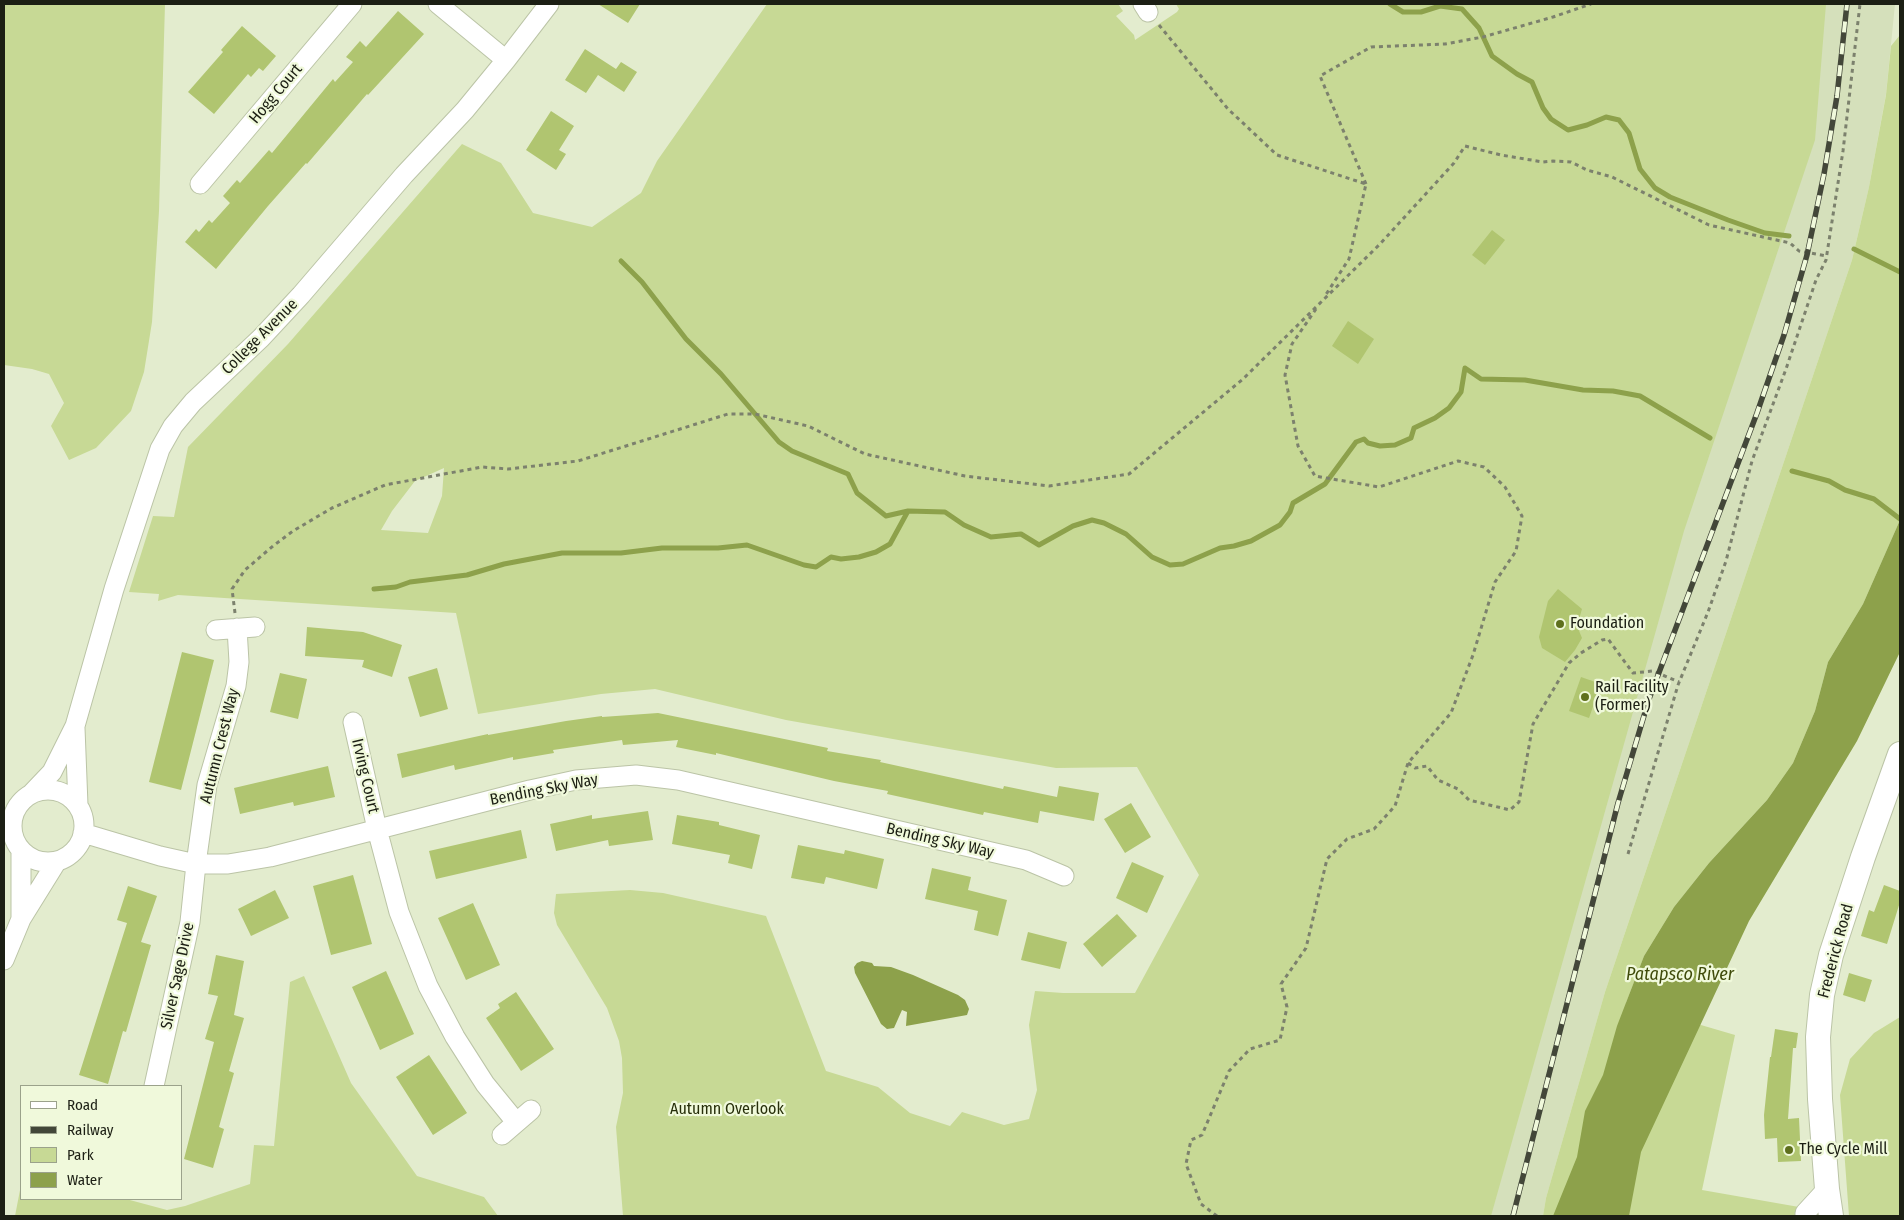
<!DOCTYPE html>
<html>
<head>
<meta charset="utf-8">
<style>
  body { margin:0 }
  #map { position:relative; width:1904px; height:1220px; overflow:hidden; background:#e3ecce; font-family:"Fira Sans Condensed",sans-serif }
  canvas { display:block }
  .frame { position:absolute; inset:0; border:5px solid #1c1f14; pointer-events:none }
  .legend { position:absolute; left:20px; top:1085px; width:162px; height:115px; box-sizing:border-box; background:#f0f9db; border:1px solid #9ba28b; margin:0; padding:6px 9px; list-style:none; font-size:15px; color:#1c1f14 }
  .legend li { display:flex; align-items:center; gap:10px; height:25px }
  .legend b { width:25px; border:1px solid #9ba28b }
</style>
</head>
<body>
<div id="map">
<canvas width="1904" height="1220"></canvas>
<div class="frame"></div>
<ul class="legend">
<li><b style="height:6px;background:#fff"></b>Road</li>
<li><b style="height:6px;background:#434739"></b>Railway</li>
<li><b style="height:14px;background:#c7d995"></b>Park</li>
<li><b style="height:14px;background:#8da14b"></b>Water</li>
</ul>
</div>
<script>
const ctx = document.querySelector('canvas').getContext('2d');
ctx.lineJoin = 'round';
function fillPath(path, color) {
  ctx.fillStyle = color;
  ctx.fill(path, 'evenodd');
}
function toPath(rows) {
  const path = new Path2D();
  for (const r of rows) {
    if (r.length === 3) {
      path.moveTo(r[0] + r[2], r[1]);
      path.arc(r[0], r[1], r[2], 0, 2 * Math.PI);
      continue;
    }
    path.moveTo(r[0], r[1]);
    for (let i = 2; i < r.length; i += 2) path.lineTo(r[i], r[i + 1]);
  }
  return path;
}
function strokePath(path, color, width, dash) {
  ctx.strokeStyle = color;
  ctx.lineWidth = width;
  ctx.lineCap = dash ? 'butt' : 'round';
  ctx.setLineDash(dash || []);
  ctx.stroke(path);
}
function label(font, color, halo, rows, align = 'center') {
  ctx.font = font + ' "Fira Sans Condensed",sans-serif';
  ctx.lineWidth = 4.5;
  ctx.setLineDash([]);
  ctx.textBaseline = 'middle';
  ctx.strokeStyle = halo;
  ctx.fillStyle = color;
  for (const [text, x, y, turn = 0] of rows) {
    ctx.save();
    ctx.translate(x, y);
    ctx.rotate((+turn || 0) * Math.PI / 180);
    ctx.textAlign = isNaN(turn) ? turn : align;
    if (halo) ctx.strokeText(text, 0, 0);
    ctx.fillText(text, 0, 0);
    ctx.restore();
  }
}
fillPath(toPath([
  [1821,4,1895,4,1886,94,1869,187,1852,260,1605,992,1546,1198,1543,1216,1487,1216]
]), '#d5e0bb');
fillPath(toPath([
  [4,4,165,4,159,211,152,322,144,372,131,411,96,448,69,460,51,426,64,403,49,374,32,369,4,365],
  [767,4,1118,4,1123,11,1116,16,1134,35,1135,40,1177,12,1179,9,1176,4,1826,4,1815,140,1684,531,1491,1216,623,1216,616,1127,623,1093,622,1058,619,1041,607,1008,557,925,554,913,556,894,630,890,663,893,766,916,826,1071,878,1087,910,1113,950,1126,962,1112,1004,1125,1029,1119,1037,1090,1029,1025,1035,991,1063,993,1135,993,1199,875,1137,767,1056,768,786,720,655,689,601,694,478,714,456,613,178,595,158,601,159,594,129,592,153,516,174,517,188,447,288,344,462,144,501,163,533,213,592,227,641,193,657,161],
  [444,468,442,496,428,533,381,530,392,511,415,481],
  [1900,35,1900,520,1863,604,1828,662,1815,711,1793,763,1767,800,1709,863,1674,907,1644,956,1626,1003,1735,1035,1702,1190,1799,1207,1799,1216,1543,1216,1546,1198,1605,992,1852,260,1869,187,1886,95,1891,46],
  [304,976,351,1083,417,1176,484,1197,498,1216,15,1216,21,1185,21,1199,126,1199,167,1210,185,1206,250,1184,254,1145,274,1146,290,982],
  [1900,1017,1900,1216,1849,1216,1840,1095,1850,1059,1874,1033]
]), '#c7d995');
fillPath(toPath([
  [1900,520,1900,652,1857,741,1749,921,1641,1152,1629,1216,1553,1216,1577,1157,1585,1111,1603,1075,1617,1026,1644,956,1674,907,1709,863,1767,800,1793,763,1815,711,1828,662,1863,604],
  [862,961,872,963,874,966,891,967,913,975,958,995,965,1000,969,1009,967,1015,906,1026,907,1012,902,1010,894,1028,887,1029,881,1024,855,973,854,967,857,963]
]), '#8da14b');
strokePath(toPath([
  [1390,4,1403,12,1421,12,1440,6,1462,9,1479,28,1492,56,1517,74,1532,82,1543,108,1551,119,1568,130,1587,125,1606,117,1619,120,1629,133,1640,169,1655,188,1670,197,1728,220,1765,233,1789,236],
  [1854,249,1900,272],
  [621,261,642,282,686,339,721,374,779,442,792,451,848,474,857,493,886,516,908,511,945,512,964,525,991,537,1021,534,1039,545,1073,526,1092,520,1104,523,1126,534,1152,557,1170,565,1183,564,1220,548,1234,546,1251,541,1280,525,1290,512,1293,503,1325,484,1356,442,1364,439,1368,443,1380,446,1395,445,1411,438,1414,428,1435,418,1449,408,1461,392,1465,368,1481,379,1525,380,1583,390,1613,391,1640,396,1710,438],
  [1792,471,1829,481,1845,490,1874,499,1900,519],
  [374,589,396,587,410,582,467,575,504,564,562,553,621,553,662,548,718,548,747,545,804,565,816,567,831,557,841,559,859,557,876,552,890,544,908,511]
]), '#8da14b', 5);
fillPath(toPath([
  [598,4,640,4,628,23],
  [398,11,424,34,368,95,367,94,307,164,306,163,268,206,216,269,185,242,196,229,199,232,209,220,212,223,230,203,223,196,237,180,240,183,269,150,272,153,333,79,335,82,353,62,346,57,360,41,366,47],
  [242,26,276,56,263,71,259,68,251,77,248,74,214,114,188,92,223,52,221,50],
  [585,49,616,69,621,62,637,72,624,92,598,75,586,93,565,80],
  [551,111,574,126,559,150,566,154,556,170,526,150],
  [1492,230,1505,240,1485,265,1472,255],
  [1348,321,1374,339,1358,364,1332,346],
  [1558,589,1582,609,1577,626,1582,638,1575,650,1565,662,1542,648,1539,637,1548,601],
  [307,627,363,632,402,645,392,677,362,667,364,660,305,656],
  [182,652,214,660,181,790,149,782],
  [437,668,448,709,420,717,408,677],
  [280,673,307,679,298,719,270,712],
  [1581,677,1601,684,1589,718,1569,711],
  [658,713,828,748,827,751,881,760,880,762,1003,789,1004,786,1057,797,1059,786,1099,793,1094,821,1040,811,1038,823,984,812,983,815,887,794,888,791,834,781,716,753,716,755,676,747,678,740,623,745,622,740,553,750,554,753,513,760,513,757,455,770,454,765,402,778,397,754,488,734,488,735,566,721,602,716,602,717],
  [328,766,335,797,294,806,293,802,240,814,234,788],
  [1131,803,1151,837,1125,853,1104,819],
  [648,811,653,840,609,846,608,840,556,851,550,824,592,815,592,819],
  [677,815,719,822,719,825,760,835,752,869,728,863,730,855,672,844],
  [521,830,527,858,436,879,429,851],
  [798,845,844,854,845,850,884,859,877,889,826,877,824,884,791,878],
  [1132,862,1164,876,1147,913,1116,898],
  [932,868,971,877,968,890,1007,900,998,936,974,930,978,911,925,899],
  [353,875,372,944,331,955,313,886],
  [1884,885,1900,891,1900,902,1887,944,1861,936,1869,910,1874,912],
  [128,886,157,896,141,942,151,945,126,1032,123,1031,108,1084,79,1075,127,923,117,920],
  [275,890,289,918,251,936,238,909],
  [473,903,500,965,466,980,438,918],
  [1117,914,1137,936,1102,967,1083,944],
  [1028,932,1067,942,1060,969,1021,960],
  [216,955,244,961,234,1015,244,1018,229,1071,234,1073,219,1127,224,1129,213,1168,184,1159,214,1042,205,1039,218,996,208,994],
  [386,971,414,1034,380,1050,352,987],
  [1849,973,1872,980,1865,1002,1843,995],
  [516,992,554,1049,521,1071,486,1018,500,1008,498,1004],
  [1775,1029,1798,1033,1796,1048,1793,1048,1788,1119,1799,1118,1801,1161,1778,1162,1777,1138,1765,1139,1764,1115,1770,1057,1771,1057],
  [429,1055,467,1113,433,1135,396,1077]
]), '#b0c570');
const minor = toPath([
  [438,4,506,60],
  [1143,4,1148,12],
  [200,184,352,4],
  [216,630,255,627],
  [353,722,377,829,399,912,428,986,455,1037,485,1084,516,1122],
  [75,728,78,805],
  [48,826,36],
  [32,793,52,772,75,726,114,589,160,449,173,426,193,402,261,338,301,295,404,175,465,110,506,60,549,4],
  [83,833,160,856,196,864,228,864,270,857,530,790,576,780,636,775,678,780,1026,860,1064,876],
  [21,919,21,850],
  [4,960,21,919,57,861],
  [154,1086,190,922,196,864,207,785,236,686,239,662,237,628],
  [502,1135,531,1110],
  [1805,1216,1805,1213,1827,1189]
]);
const major = toPath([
  [1831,1216,1827,1189,1820,1099,1818,1037,1822,995,1831,955,1863,857,1900,754]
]);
strokePath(minor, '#bbc4a6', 21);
strokePath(major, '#bbc4a6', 26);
strokePath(toPath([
  [1159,25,1228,109,1277,155,1366,184,1349,259,1325,296],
  [1366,184,1320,76,1371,47,1445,44,1483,37,1553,17,1591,4],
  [235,613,232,589,245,570,273,546,293,531,332,508,385,485,482,467,508,469,578,461,728,414,755,414,808,426,865,454,965,476,1049,486,1129,474,1243,379,1380,244,1454,163,1465,146,1501,155,1543,162,1553,161,1571,162,1587,170,1612,177,1709,225,1790,243,1799,251,1827,256],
  [1408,763,1415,768,1427,766,1438,780,1458,789,1469,800,1510,810,1519,802,1533,724,1569,663,1581,653,1602,640,1608,639,1633,673,1653,671,1679,682],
  [1628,854,1678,685,1708,612,1726,561,1752,461,1786,369,1816,280,1826,260,1843,151,1860,4],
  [1217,1216,1201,1204,1186,1164,1191,1140,1202,1135,1229,1071,1250,1049,1280,1040,1287,1007,1281,984,1306,948,1327,859,1347,839,1374,829,1395,806,1408,763,1451,713,1473,655,1495,582,1516,551,1522,516,1505,487,1484,467,1458,461,1379,487,1315,476,1298,446,1285,375,1292,344,1316,309]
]), '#7c816d', 3, [4, 4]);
strokePath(minor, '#fff', 19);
strokePath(major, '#fff', 24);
const rail = toPath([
  [1513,1216,1618,803,1649,699,1757,413,1784,335,1807,255,1824,174,1837,96,1847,4]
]);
strokePath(rail, '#434739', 5.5);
strokePath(rail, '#f0f9db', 4, [11]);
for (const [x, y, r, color] of [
  [1560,624,5,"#5f701d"],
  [1585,697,5,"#5f701d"],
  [1789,1150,5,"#5f701d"]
]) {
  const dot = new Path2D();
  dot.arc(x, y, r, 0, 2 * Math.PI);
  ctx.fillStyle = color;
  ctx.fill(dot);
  strokePath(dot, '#f0f9db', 2);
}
label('16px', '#1c1f14', '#f0f9db', [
  ["Hogg Court",276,94,-50],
  ["College Avenue",260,337,-45],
  ["Autumn Crest Way",220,746,-76],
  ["Irving Court",365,776,77],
  ["Bending Sky Way",544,790,-11],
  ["Bending Sky Way",940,841,13],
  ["Frederick Road",1836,951,-75],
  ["Silver Sage Drive",178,976,-78]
]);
label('16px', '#1c1f14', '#f0f9db', [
  ["Foundation",1570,624],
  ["Rail Facility",1595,688],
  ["(Former)",1595,706],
  ["The Cycle Mill",1799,1150]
], 'left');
label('16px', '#272f0a', '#f0f9db', [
  ["Autumn Overlook",727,1110]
]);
label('italic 18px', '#3f4b0a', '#f0f9db', [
  ["Patapsco River",1680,975]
]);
</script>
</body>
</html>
